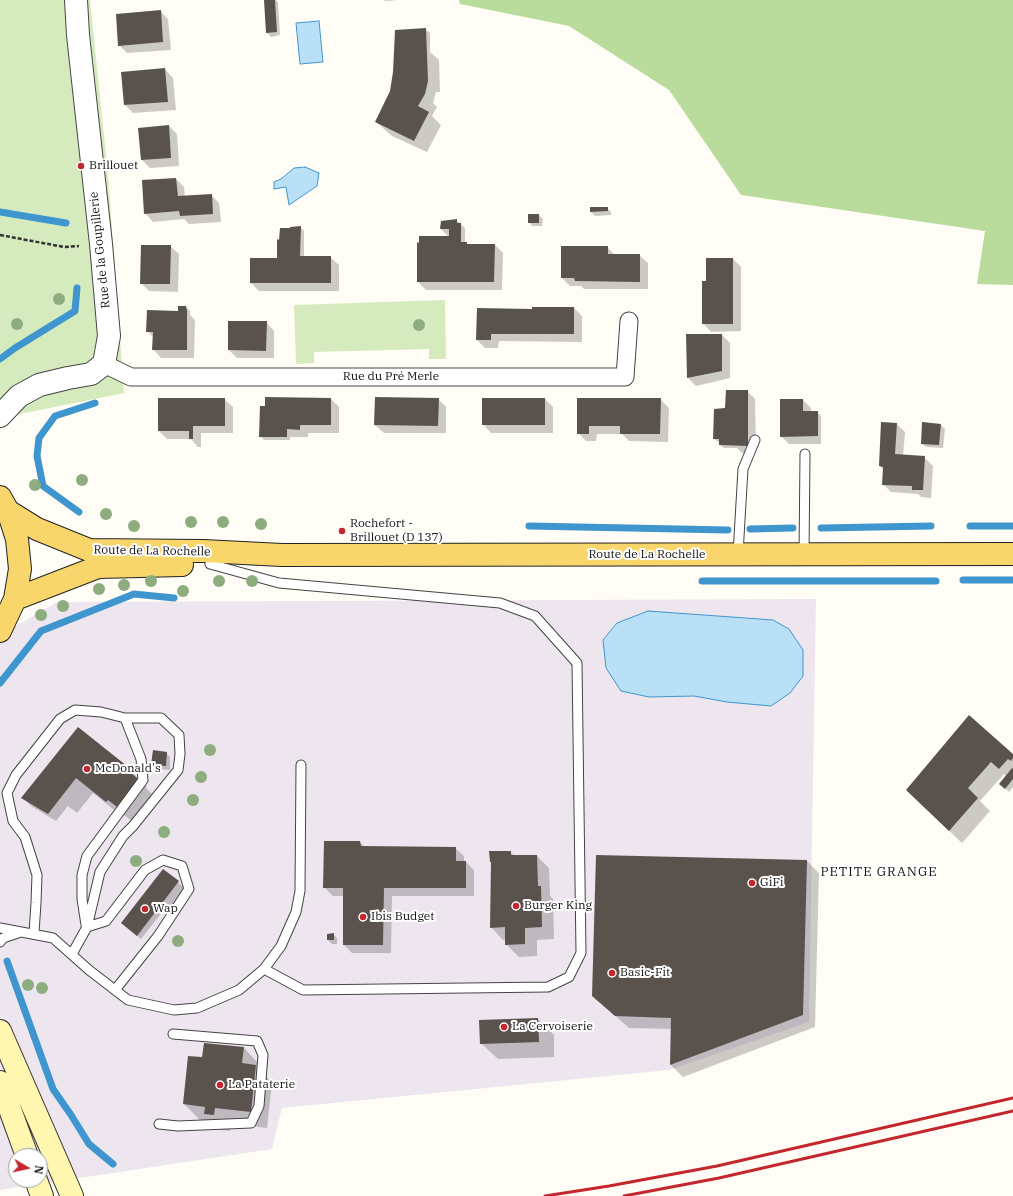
<!DOCTYPE html>
<html>
<head>
<meta charset="utf-8">
<style>
  body { margin:0 }
  #map { position:relative; width:1013px; height:1196px; overflow:hidden; background:#fffdf5; font-family:"IBM Plex Serif",serif }
  canvas { display:block }
  .north { position:absolute; left:8px; top:1148px; width:40px; height:40px; box-sizing:border-box; background:#fff; border:1px solid #a0a0a0; border-radius:50%; rotate:99deg; font-size:11px; font-weight:700; line-height:16px; text-align:center; color:#111 }
  .north::after { content:''; display:block; margin:auto; width:14px; height:18px; background:#c4262e; clip-path:polygon(50% 0,100% 100%,50% 72%,0 100%) }
</style>
</head>
<body>
<div id="map">
<canvas width="1013" height="1196"></canvas>
<div class="north">N</div>
</div>
<script>
const ctx = document.querySelector('canvas').getContext('2d');
ctx.lineJoin = 'round';
function fillPath(path, color) {
  ctx.fillStyle = color;
  ctx.fill(path, 'evenodd');
}
function toPath(rows) {
  const path = new Path2D();
  for (const r of rows) {
    path.moveTo(r[0], r[1]);
    for (let i = 2; i < r.length; i += 2) path.lineTo(r[i], r[i + 1]);
  }
  return path;
}
function strokePath(path, color, width, dash) {
  ctx.strokeStyle = color;
  ctx.lineWidth = width;
  ctx.lineCap = dash ? 'butt' : 'round';
  ctx.setLineDash(dash || []);
  ctx.stroke(path);
}
function label(font, color, halo, rows, align = 'center') {
  ctx.font = font + ' "IBM Plex Serif",serif';
  ctx.lineWidth = 4;
  ctx.setLineDash([]);
  ctx.textBaseline = 'middle';
  ctx.strokeStyle = halo;
  ctx.fillStyle = color;
  for (const [text, x, y, turn = 0] of rows) {
    ctx.save();
    ctx.translate(x, y);
    ctx.rotate((+turn || 0) * Math.PI / 180);
    ctx.textAlign = isNaN(turn) ? turn : align;
    if (halo) ctx.strokeText(text, 0, 0);
    ctx.fillText(text, 0, 0);
    ctx.restore();
  }
}
fillPath(toPath([
  [816,599,809,1022,669,1070,282,1108,272,1149,0,1190,0,635,57,602],
  [16,1156,40,1156,40,1180,16,1180]
]), '#eee6ef');
fillPath(toPath([
  [0,0,90,0,108,175,124,393,0,418],
  [445,300,446,359,429,359,429,349,314,352,314,363,296,364,294,305]
]), '#d5ebbd');
fillPath(toPath([
  [459,0,1013,0,1013,285,977,284,985,231,741,195,669,90,569,26,460,4]
]), '#b9dc9c');
const water = toPath([
  [319,21,323,62,300,64,296,23,319,21],
  [305,167,319,173,317,186,289,205,286,187,274,189,274,182,281,179,294,168,305,167],
  [648,611,773,620,789,629,803,650,803,676,790,693,771,706,727,702,694,696,649,697,621,691,606,668,603,640,617,623,648,611]
]);
fillPath(water, '#b9e0f7');
strokePath(water, '#3f96cf', 1);
fillPath(toPath([
  [265,0,276,0,278,2,280,35,271,37,267,33],
  [384,0,399,0,385,1],
  [160,11,168,19,171,50,127,53,119,45],
  [426,30,430,33,430,52,439,60,440,92,436,92,433,103,437,107,432,116,441,125,427,152,392,136,376,122],
  [165,69,173,78,176,110,133,113,125,105],
  [169,126,177,134,179,166,150,168,142,160,139,129],
  [176,179,184,187,185,197,211,195,219,203,221,222,189,224,184,219,153,222,145,213],
  [591,208,607,208,611,212,611,215,595,216,591,212],
  [539,215,543,219,542,226,532,226,529,222],
  [456,220,465,228,465,243,468,245,495,245,503,253,502,290,426,290,418,282,449,237,441,229],
  [300,227,304,231,304,257,330,257,339,265,339,291,259,291,251,283,251,259,278,259,280,241,291,229],
  [170,246,179,254,178,292,149,291,141,283],
  [607,247,615,255,639,255,648,263,648,289,584,289,581,286,570,286,562,278],
  [733,259,741,267,741,331,711,332,703,323],
  [186,307,190,311,190,315,195,320,194,358,161,358,153,349,154,338,147,331,181,312],
  [533,308,574,308,582,316,582,342,499,341,498,348,485,348,477,340,533,310],
  [266,322,274,331,274,358,237,358,229,350],
  [722,335,730,343,730,378,696,386,688,378],
  [747,391,755,399,756,453,742,453,737,448,724,448,720,445,720,443,714,439],
  [224,399,233,407,233,433,201,433,201,447,198,447,191,439,167,439,159,431],
  [331,399,339,407,339,433,308,433,308,437,290,437,290,440,264,440,260,436,266,407],
  [438,399,446,407,446,433,384,433,375,425],
  [483,399,545,399,553,407,553,433,491,433,483,424],
  [578,399,660,399,669,408,668,442,629,441,622,434,597,434,596,441,586,441,578,433],
  [803,400,811,408,811,412,817,412,821,416,821,444,789,444,781,436],
  [897,424,905,432,903,456,924,457,933,466,931,498,921,497,918,494,891,492,883,484,884,470,880,466],
  [941,425,945,429,943,448,926,447,922,443],
  [969,716,1013,755,1013,787,1009,792,1000,783,1006,776,1004,774,980,801,990,811,962,843,919,802],
  [78,729,131,771,147,787,146,788,155,797,134,823,124,815,123,817,93,793,77,813,68,806,56,821,31,806,23,798],
  [166,753,170,757,170,770,156,769,152,765],
  [360,842,365,848,455,848,464,856,464,862,466,862,474,870,474,896,392,896,391,953,352,953,344,945,344,896,333,896,324,887],
  [510,852,515,856,537,856,549,868,550,896,553,899,554,939,537,940,537,956,519,957,506,944,506,939,503,940,491,927,492,863,491,862],
  [597,856,807,861,819,873,815,1027,683,1077,671,1065,672,1029,629,1028,593,996],
  [163,870,187,890,168,914,164,910,141,939,126,927],
  [333,934,337,938,337,944,332,944,328,940],
  [538,1019,554,1035,554,1057,498,1059,481,1043],
  [244,1048,260,1065,259,1070,272,1082,267,1128,231,1123,230,1131,221,1130,213,1121,200,1120,184,1104,203,1058]
]), '#0003');
strokePath(toPath([
  [0,212,66,223],
  [0,359,15,348,75,311,77,288],
  [79,512,43,486,37,456,39,438,55,416,95,403],
  [529,526,728,530],
  [970,526,1013,526],
  [821,528,931,526],
  [750,529,793,528],
  [963,580,1013,580],
  [702,581,936,581],
  [0,683,41,631,134,594,174,598],
  [7,961,53,1089,71,1115,89,1144,113,1164]
]), '#3f96cf', 7);
fillPath(toPath([
  [264,0,275,0,277,32,266,33],
  [161,10,163,42,118,46,116,14],
  [426,28,428,81,425,94,418,106,429,112,414,141,375,122,390,91,393,72,395,30],
  [165,68,168,102,124,105,121,72],
  [169,125,171,158,141,160,138,128],
  [176,178,178,196,212,194,213,214,180,216,179,211,144,214,142,180],
  [590,207,608,207,608,211,590,212],
  [528,214,539,214,539,223,528,223],
  [457,219,457,223,461,223,461,242,467,242,467,244,495,244,494,282,417,282,417,242,419,243,419,236,449,236,449,229,440,229,441,221],
  [301,226,300,256,331,256,331,283,250,283,250,258,277,258,277,239,279,240,280,228,290,228,290,227],
  [141,245,171,245,170,284,140,284],
  [561,246,608,246,608,254,640,254,640,282,575,281,574,278,561,278],
  [706,258,733,258,733,324,702,324,702,281,706,281],
  [178,306,186,306,187,311,187,350,152,350,153,332,146,332,147,310,178,311],
  [532,307,574,307,574,334,491,334,491,340,476,340,477,308,532,309],
  [228,321,267,321,266,351,228,350],
  [686,334,722,334,722,371,687,378],
  [726,390,748,390,748,446,719,445,719,439,713,439,714,409,725,408],
  [265,397,331,398,331,425,300,425,300,430,287,429,287,437,259,437,260,406,265,406],
  [375,397,439,398,438,426,374,425],
  [158,398,225,398,225,426,193,426,193,439,189,439,189,431,158,431],
  [482,398,545,398,545,425,482,425],
  [577,398,661,398,660,434,620,434,620,426,589,426,589,434,577,434],
  [780,399,803,399,803,411,818,411,818,436,780,437],
  [881,422,897,423,895,454,925,456,923,490,912,490,912,486,882,485,883,467,879,466],
  [922,422,941,424,939,445,921,444],
  [969,715,1013,754,1013,758,1011,761,1008,759,999,769,991,762,968,788,978,798,949,831,906,790],
  [78,727,132,770,130,772,139,780,117,807,108,800,106,802,76,778,48,814,21,798],
  [153,750,167,752,166,766,151,765],
  [1012,768,1013,769,1013,779,1005,789,999,784],
  [324,841,360,841,361,846,456,847,456,861,466,861,466,888,384,888,383,945,343,945,343,888,323,888],
  [489,851,511,851,511,855,537,855,538,886,541,886,542,927,525,928,525,944,505,945,505,927,490,928,491,862,490,862],
  [596,855,807,860,803,1015,670,1065,671,1018,615,1016,592,996],
  [163,869,179,881,137,936,121,923],
  [334,933,334,940,327,940,327,934],
  [538,1018,539,1042,480,1044,479,1020],
  [204,1043,244,1047,242,1063,256,1065,251,1112,215,1108,214,1115,204,1114,205,1107,183,1104,188,1056,202,1057]
]), '#5a524d');
const service = toPath([
  [738,554,743,469,755,440],
  [804,555,805,454],
  [210,564,279,583,500,603,535,616,577,663,581,953,569,977,548,987,303,990,264,969],
  [86,925,82,899,82,875,87,856,143,780,141,759,125,718],
  [87,927,106,921,145,870,163,860,182,866,189,889,158,936,115,990],
  [0,928,53,938,89,970,128,1000,174,1010,197,1008,239,990,264,969,281,946,296,912,300,891,301,765],
  [34,933,36,903,37,875,25,837,13,821,7,793,16,775,60,719,75,710,101,712,125,718,161,718,179,735,180,754,178,770,133,826,123,836,100,872,87,927,72,954],
  [0,942,3,938,21,932],
  [159,1124,178,1126,251,1123,259,1106,263,1055,257,1041,173,1034]
]);
const minor = toPath([
  [104,364,131,377,625,377,629,321]
]);
const tertiary = toPath([
  [0,416,19,396,39,385,68,378,91,374,104,364,109,336,101,244,78,35,76,0]
]);
const secondary = toPath([
  [0,1031,72,1196],
  [0,1082,27,1156],
  [36,1180,42,1196]
]);
const primary = toPath([
  [0,497,8,511,17,539,20,569,15,599,0,631],
  [8,511,37,529,89,550,203,551,282,555,1013,554],
  [15,599,98,567,182,565]
]);
strokePath(service, '#444', 11);
strokePath(minor, '#444', 19);
strokePath(tertiary, '#444', 24);
strokePath(secondary, '#333', 24);
strokePath(primary, '#222', 24);
strokePath(toPath([
  [0,235,64,247,79,246]
]), '#333', 2.5, [4, 2]);
strokePath(service, '#fff', 9);
strokePath(minor, '#fff', 17);
strokePath(tertiary, '#fff', 22);
strokePath(secondary, '#fff6b0', 22);
strokePath(primary, '#f9d66b', 22);
strokePath(toPath([
  [545,1196,609,1186,717,1166,1013,1098],
  [624,1196,719,1178,1013,1111]
]), '#c4262e', 3);
ctx.fillStyle = '#8dad7f';
for (const [x, y] of [
  [59,299],
  [17,324],
  [419,325],
  [82,480],
  [35,485],
  [106,514],
  [191,522],
  [223,522],
  [261,524],
  [134,526],
  [151,581],
  [219,581],
  [252,581],
  [124,585],
  [99,589],
  [183,591],
  [63,606],
  [41,615],
  [210,750],
  [201,777],
  [193,800],
  [164,832],
  [136,861],
  [178,941],
  [28,985],
  [42,988]
]) {
  ctx.beginPath();
  ctx.arc(x, y, 6, 0, 2 * Math.PI);
  ctx.fill();
}
for (const [x, y, r, color] of [
  [81,166,4,"#c4262e"],
  [342,531,4,"#c4262e"],
  [87,769,4,"#c4262e"],
  [752,883,4,"#c4262e"],
  [516,906,4,"#c4262e"],
  [145,909,4,"#c4262e"],
  [363,917,4,"#c4262e"],
  [612,973,4,"#c4262e"],
  [504,1027,4,"#c4262e"],
  [220,1085,4,"#c4262e"]
]) {
  const dot = new Path2D();
  dot.arc(x, y, r, 0, 2 * Math.PI);
  ctx.fillStyle = color;
  ctx.fill(dot);
  strokePath(dot, '#fff', 1.5);
}
label('12px', '#111', '#fff', [
  ["Brillouet",89,166],
  ["Rochefort -",350,524],
  ["Brillouet (D 137)",350,538],
  ["McDonald's",95,769],
  ["GiFi",760,883],
  ["Burger King",524,906],
  ["Wap",153,909],
  ["Ibis Budget",371,917],
  ["Basic-Fit",620,973],
  ["La Cervoiserie",512,1027],
  ["La Pataterie",228,1085]
], 'left');
label('12px', '#111', '#fff', [
  ["Rue de la Goupillerie",100,250,-96],
  ["Rue du Pré Merle",391,377],
  ["Route de La Rochelle",152,551,1],
  ["Route de La Rochelle",647,555]
]);
ctx.letterSpacing = '1px';
label('13px', '#111', '#fff', [
  ["PETITE GRANGE",879,872]
]);
ctx.letterSpacing = '0px';
</script>
</body>
</html>
